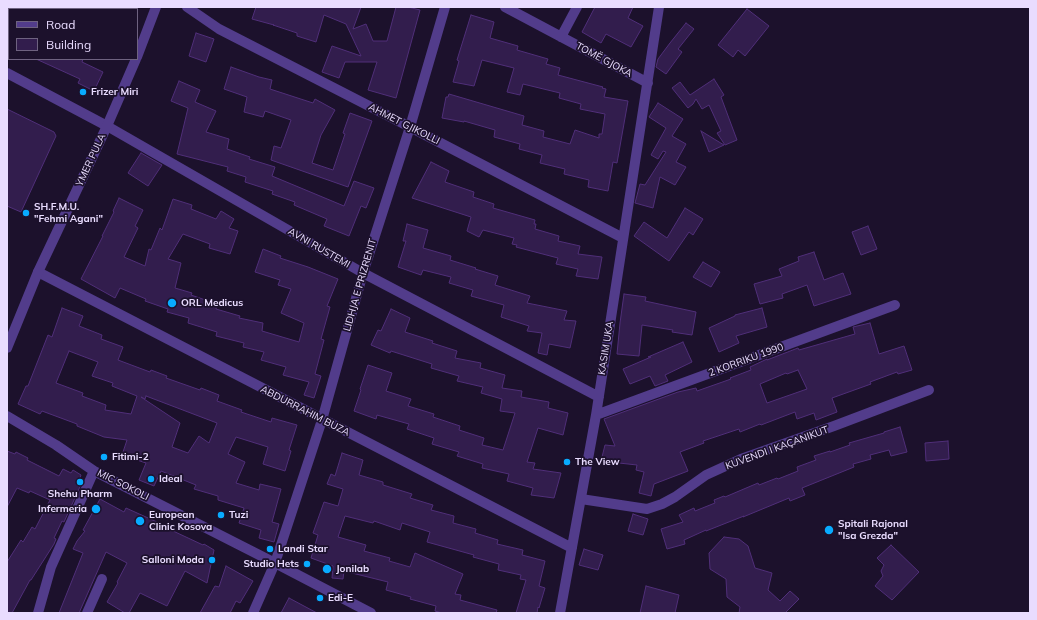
<!DOCTYPE html>
<html>
<head>
<meta charset="utf-8">
<style>
  body { margin:0 }
  #map { position:relative; width:1037px; height:620px; overflow:hidden; background:#1c112c; font-family:Mulish,sans-serif }
  canvas { display:block }
  .frame { position:absolute; inset:0; border:8px solid #e9dcff; pointer-events:none }
  .legend { position:absolute; left:8px; top:8px; width:130px; height:52px; box-sizing:border-box; background:#1c112c; border:1px solid #6e6280; margin:0; padding:5px 7px; list-style:none; font-size:12px; color:#e9dcff }
  .legend li { display:flex; align-items:center; gap:8px; height:20px }
  .legend b { width:20px; border:1px solid #6e6280 }
</style>
</head>
<body>
<div id="map">
<canvas width="1037" height="620"></canvas>
<div class="frame"></div>
<ul class="legend">
<li><b style="height:5px;background:#523c8b"></b>Road</li>
<li><b style="height:11px;background:#321d4d"></b>Building</li>
</ul>
</div>
<script>
const ctx = document.querySelector('canvas').getContext('2d');
ctx.lineJoin = 'round';
function fillPath(path, color) {
  ctx.fillStyle = color;
  ctx.fill(path, 'evenodd');
}
function toPath(rows) {
  const path = new Path2D();
  for (const r of rows) {
    path.moveTo(r[0], r[1]);
    for (let i = 2; i < r.length; i += 2) path.lineTo(r[i], r[i + 1]);
  }
  return path;
}
function strokePath(path, color, width, dash) {
  ctx.strokeStyle = color;
  ctx.lineWidth = width;
  ctx.lineCap = dash ? 'butt' : 'round';
  ctx.setLineDash(dash || []);
  ctx.stroke(path);
}
function label(font, color, halo, rows, align = 'center') {
  ctx.font = font + ' Mulish,sans-serif';
  ctx.lineWidth = 3.5;
  ctx.setLineDash([]);
  ctx.textBaseline = 'middle';
  ctx.strokeStyle = halo;
  ctx.fillStyle = color;
  for (const [text, x, y, turn = 0] of rows) {
    ctx.save();
    ctx.translate(x, y);
    ctx.rotate((+turn || 0) * Math.PI / 180);
    ctx.textAlign = isNaN(turn) ? turn : align;
    if (halo) ctx.strokeText(text, 0, 0);
    ctx.fillText(text, 0, 0);
    ctx.restore();
  }
}
const building = toPath([
  [256,7,361,7,353,29,366,24,373,41,387,41,396,7,408,7,420,10,396,98,368,90,377,62,345,62,339,78,322,72,332,46,361,56,346,24,324,15,316,42,297,36,297,33,273,25,274,25,252,19,256,7],
  [595,7,633,7,628,18,643,26,631,47,606,34,601,43,582,32,595,7],
  [747,9,769,26,745,56,738,50,733,57,718,45,747,9],
  [471,15,494,22,490,38,518,46,517,50,548,59,546,64,560,68,558,75,603,87,602,88,606,89,604,97,628,101,617,163,613,162,608,191,588,187,589,180,564,174,565,169,540,163,542,155,519,149,520,144,494,137,495,130,464,121,464,122,442,118,446,97,448,97,449,94,524,116,522,125,544,131,543,137,570,144,575,130,599,138,599,134,602,134,605,114,580,109,581,104,559,98,560,93,523,84,520,95,507,92,514,68,482,60,474,86,453,82,459,61,457,60,471,15],
  [686,23,694,29,678,49,682,52,666,74,656,67,658,59,670,43,686,23],
  [196,33,214,39,206,62,189,56,196,33],
  [36,59,83,59,82,62,103,72,94,91,78,83,80,79,36,59],
  [231,67,259,77,272,80,270,89,313,103,315,99,335,110,321,135,312,163,333,170,345,134,343,133,350,113,372,121,348,187,271,160,274,146,281,148,291,120,265,111,263,117,244,112,247,97,224,89,231,67],
  [714,79,724,95,721,97,737,140,725,145,717,133,721,131,709,105,702,109,696,99,693,104,688,108,672,88,680,82,690,95,714,79],
  [179,81,200,90,195,102,216,111,206,132,229,139,227,149,250,157,249,159,275,167,272,176,344,206,354,181,374,188,366,208,361,206,349,236,324,226,327,219,294,205,295,202,272,194,273,191,245,182,246,177,227,171,228,167,177,154,188,108,171,101,179,81],
  [658,103,683,119,672,136,686,144,676,162,686,167,675,185,660,177,653,208,635,203,640,184,645,185,666,152,663,151,658,159,651,155,666,128,649,117,658,103],
  [7,109,54,132,56,136,21,212,7,206,7,109],
  [701,131,724,145,709,152,701,131],
  [141,153,162,165,148,186,128,173,141,153],
  [431,162,449,171,445,182,474,192,473,197,494,204,493,208,535,220,534,224,536,224,535,229,559,236,558,241,580,246,578,254,602,257,598,279,576,276,578,269,556,264,558,258,516,247,517,245,512,244,514,238,483,230,479,237,467,231,471,217,412,198,431,162],
  [119,198,143,210,135,226,138,228,124,257,145,266,149,249,151,250,160,228,162,230,173,199,192,205,191,209,216,219,221,211,234,219,229,228,238,231,230,254,209,248,210,244,183,234,168,259,181,263,175,288,192,293,191,295,217,304,216,309,240,316,239,318,263,323,262,331,299,342,304,323,281,313,291,289,278,285,280,280,255,272,263,249,281,256,280,258,308,267,338,279,327,306,330,307,321,339,324,340,315,374,321,376,314,398,304,395,309,382,283,375,286,367,261,360,264,352,243,347,244,343,216,336,217,332,188,323,189,318,167,312,168,309,145,301,146,299,120,288,115,298,81,279,103,236,102,236,114,212,113,211,119,198],
  [685,208,703,219,693,235,689,232,669,261,634,236,644,222,667,238,685,208],
  [407,224,428,230,423,248,451,256,450,260,476,268,475,269,498,276,495,285,530,296,527,303,567,311,564,320,576,321,570,348,549,344,547,355,538,353,542,333,527,331,529,326,501,317,504,305,471,296,473,290,449,283,451,277,423,270,421,275,398,267,406,241,403,241,407,224],
  [868,226,877,249,861,255,852,232,868,226],
  [814,252,824,280,843,273,851,294,814,306,807,285,782,294,783,298,760,304,754,284,782,276,779,269,799,261,798,257,814,252],
  [703,262,720,272,711,287,693,277,703,262],
  [624,294,646,297,645,301,696,312,692,335,672,332,673,330,642,325,639,356,617,354,620,323,624,294],
  [62,308,83,316,79,326,102,335,101,339,123,347,118,360,150,372,151,370,167,376,166,378,200,390,201,388,219,395,217,401,242,410,241,412,271,422,272,418,297,425,289,450,291,451,285,471,263,464,268,447,236,437,228,454,245,462,236,483,259,490,260,484,281,489,272,522,279,524,274,542,259,538,261,530,239,523,244,508,218,500,218,496,194,489,196,485,161,471,154,486,139,480,146,463,122,455,127,440,104,437,77,426,77,424,42,411,40,414,18,404,26,386,28,386,48,335,52,337,62,308],
  [69,351,98,362,92,376,113,383,112,386,137,396,131,414,105,410,106,405,82,396,83,393,56,383,69,351],
  [146,396,217,423,209,443,199,436,188,453,172,447,180,423,141,397,145,399,146,396],
  [762,308,767,327,736,336,739,343,719,352,709,328,735,316,735,315,762,308],
  [391,309,410,318,405,332,433,341,432,343,457,351,455,358,481,363,480,368,505,375,502,388,522,391,521,397,549,402,548,408,568,413,563,435,538,428,527,462,535,463,533,469,561,473,554,498,531,495,533,488,507,481,509,474,482,468,483,464,457,456,459,452,432,444,434,438,407,429,409,424,377,415,376,419,354,411,361,390,360,389,368,365,392,373,386,391,411,399,408,406,434,414,433,417,460,426,459,430,484,438,482,445,503,450,515,413,500,411,502,399,481,393,483,387,457,381,459,376,431,368,432,364,391,351,390,353,371,345,378,330,381,331,391,309],
  [870,323,879,354,904,346,912,370,898,374,897,372,870,382,871,384,832,398,837,412,816,420,814,413,797,419,795,412,761,425,760,424,740,432,739,429,703,441,704,443,680,452,688,471,654,484,651,496,639,493,644,472,636,470,637,465,601,461,605,445,615,446,604,419,678,392,696,388,697,391,731,379,730,378,751,370,750,367,767,359,767,360,798,348,799,350,855,334,853,327,870,323],
  [798,370,807,389,767,403,760,384,786,373,787,374,798,370],
  [683,342,692,362,665,375,668,381,655,386,650,376,630,384,623,369,651,357,648,357,683,342],
  [900,427,907,452,891,456,889,450,870,455,871,459,853,464,854,467,802,488,805,495,790,501,789,498,743,517,744,516,706,531,706,530,684,540,685,544,667,549,661,529,683,522,679,515,694,508,695,511,715,503,714,500,724,496,725,497,758,483,759,485,777,478,778,479,798,471,797,467,816,460,814,456,830,451,830,452,850,445,849,443,884,433,884,432,900,427],
  [948,441,949,459,926,461,925,443,948,441],
  [7,451,15,454,16,452,28,458,27,460,59,476,63,469,71,473,73,470,81,475,80,478,83,480,64,522,62,521,54,538,56,539,54,544,31,580,30,580,12,613,7,613,7,562,21,540,23,542,32,527,35,529,50,500,30,491,29,493,17,488,7,507,7,451],
  [342,453,363,460,359,475,383,482,383,485,412,494,410,498,433,505,431,510,454,516,453,523,476,529,475,533,498,540,497,544,523,550,522,555,545,561,539,586,545,588,539,608,538,607,537,613,516,613,526,580,520,579,521,575,498,570,499,564,473,557,474,555,427,542,430,532,402,523,400,530,374,521,373,523,345,516,338,537,366,545,364,551,390,558,389,561,410,567,415,553,463,574,455,594,461,595,460,600,497,610,496,613,442,613,435,611,436,606,410,599,411,597,386,590,388,582,344,571,343,579,332,578,333,566,311,558,318,535,313,533,324,502,338,506,343,489,327,484,331,474,335,476,342,453],
  [100,499,124,512,126,508,157,522,156,523,203,545,204,544,214,550,207,583,185,571,167,606,140,593,129,613,125,613,107,602,118,583,117,582,127,563,106,552,79,613,59,613,83,553,73,549,77,541,85,531,83,530,100,499],
  [633,514,648,519,643,535,628,531,633,514],
  [724,537,739,539,748,546,755,568,772,573,768,590,780,601,790,591,799,599,785,613,739,613,740,607,727,597,726,579,710,569,709,553,724,537],
  [891,545,919,572,892,600,875,586,883,576,881,571,884,565,877,558,891,545],
  [584,549,603,555,598,570,579,565,584,549],
  [226,566,253,581,240,603,236,601,230,613,200,613,215,586,219,587,226,566],
  [646,586,679,595,675,613,640,613,646,586],
  [289,598,317,613,281,613,289,598]
]);
fillPath(building, '#321d4d');
strokePath(building, '#502f79', 1);
strokePath(toPath([
  [52,7,56,9],
  [187,7,219,29,410,127,623,238],
  [505,7,648,83],
  [561,37,577,7],
  [7,73,107,126,363,273,599,397],
  [38,272,572,548],
  [596,415,895,305],
  [7,416,56,445,94,471,275,563,371,613],
  [581,499,647,509,662,504,675,497,706,475,741,459,834,426,929,390],
  [38,613,51,567,94,471],
  [87,613,102,579],
  [253,613,275,563,322,420,363,273,410,127,445,7],
  [560,613,596,415,659,7]
]), '#523c8b', 10);
strokePath(toPath([
  [137,57,156,7],
  [7,348,38,272,107,126,136,59]
]), '#523c8b', 10);
for (const [x, y, r, color] of [
  [83,92,4,"#08abff"],
  [26,213,4,"#08abff"],
  [172,303,5,"#08abff"],
  [104,457,4,"#08abff"],
  [567,462,4,"#08abff"],
  [151,479,4,"#08abff"],
  [80,482,4,"#08abff"],
  [96,509,5,"#08abff"],
  [221,515,4,"#08abff"],
  [140,521,5,"#08abff"],
  [829,530,5,"#08abff"],
  [270,549,4,"#08abff"],
  [212,560,4,"#08abff"],
  [307,564,4,"#08abff"],
  [327,569,5,"#08abff"],
  [320,598,4,"#08abff"]
]) {
  const dot = new Path2D();
  dot.arc(x, y, r, 0, 2 * Math.PI);
  ctx.fillStyle = color;
  ctx.fill(dot);
  strokePath(dot, '#1c112c', 1.5);
}
label('10px', '#e9dcff', '#1c112c', [
  ["TOMË GJOKA",604,60,28],
  ["AHMET GJIKOLLI",404,124,27],
  ["YMER PULA",91,160,-65],
  ["AVNI RUSTEMI",319,248,30],
  ["LIDHJA E PRIZRENIT",360,285,-74],
  ["KASIM UKA",606,348,-81],
  ["2 KORRIKU 1990",746,360,-20],
  ["ABDURRAHIM BUZA",305,411,27],
  ["KUVENDI I KAÇANIKUT",777,448,-20],
  ["MIC SOKOLI",123,485,27]
]);
label('bold 10px', '#e9dcff', '#1c112c', [
  ["Frizer Miri",91,92],
  ["SH.F.M.U.",34,207],
  ["\"Fehmi Agani\"",34,219],
  ["ORL Medicus",181,303],
  ["Fitimi-2",112,457],
  ["The View",575,462],
  ["Ideal",159,479],
  ["Shehu Pharm",80,494,"center"],
  ["Infermeria",87,509,"right"],
  ["European",149,515],
  ["Clinic Kosova",149,527],
  ["Tuzi",229,515],
  ["Spitali Rajonal",838,524],
  ["\"Isa Grezda\"",838,536],
  ["Landi Star",278,549],
  ["Salloni Moda",204,560,"right"],
  ["Studio Hets",299,564,"right"],
  ["Jonilab",336,569],
  ["Edi-E",328,598]
], 'left');
</script>
</body>
</html>
